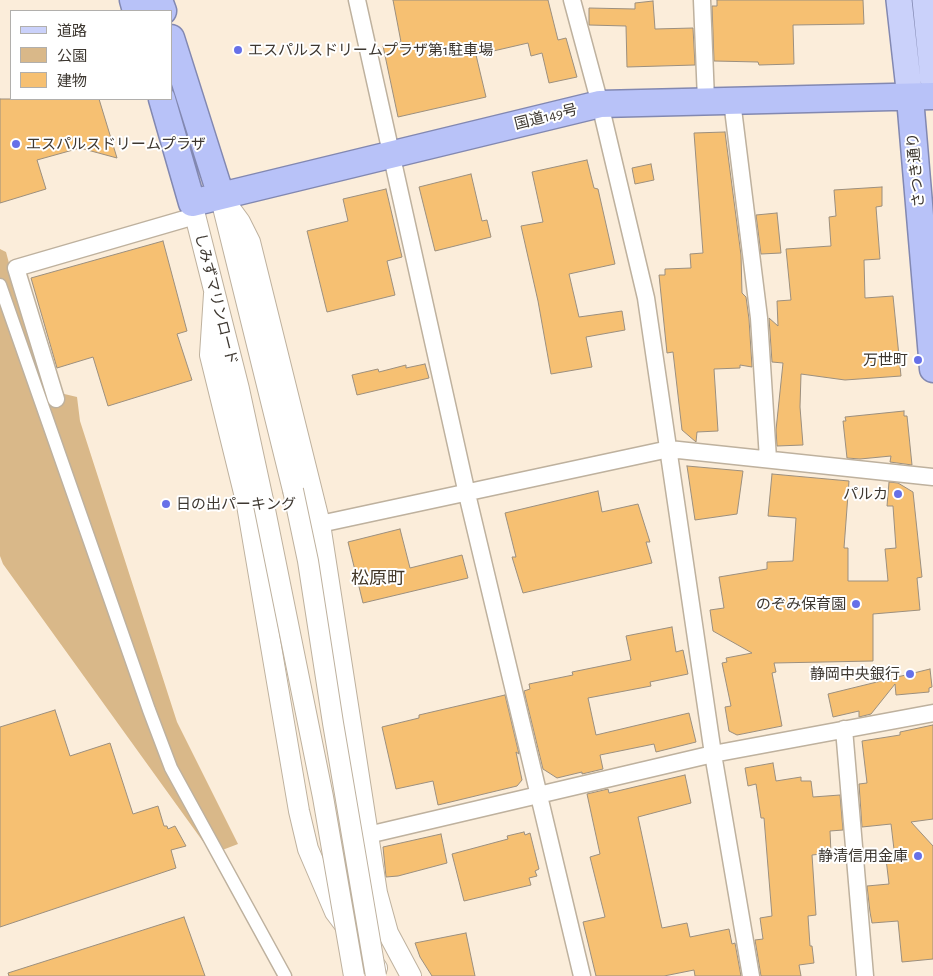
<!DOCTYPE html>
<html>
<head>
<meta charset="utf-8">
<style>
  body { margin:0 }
  #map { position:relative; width:933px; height:976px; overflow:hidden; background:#fbedda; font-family:"Alegreya Sans","Noto Sans JP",sans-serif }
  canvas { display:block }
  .legend { position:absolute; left:10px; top:10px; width:162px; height:90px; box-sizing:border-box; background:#fff; border:1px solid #b1afac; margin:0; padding:6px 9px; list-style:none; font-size:15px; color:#3d3730 }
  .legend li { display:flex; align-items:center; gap:10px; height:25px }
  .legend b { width:25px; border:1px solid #b1afac }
</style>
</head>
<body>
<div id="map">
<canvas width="933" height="976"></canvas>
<ul class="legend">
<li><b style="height:6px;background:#cad1fa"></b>道路</li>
<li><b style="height:14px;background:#d9b889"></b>公園</li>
<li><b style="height:14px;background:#f6c072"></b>建物</li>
</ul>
</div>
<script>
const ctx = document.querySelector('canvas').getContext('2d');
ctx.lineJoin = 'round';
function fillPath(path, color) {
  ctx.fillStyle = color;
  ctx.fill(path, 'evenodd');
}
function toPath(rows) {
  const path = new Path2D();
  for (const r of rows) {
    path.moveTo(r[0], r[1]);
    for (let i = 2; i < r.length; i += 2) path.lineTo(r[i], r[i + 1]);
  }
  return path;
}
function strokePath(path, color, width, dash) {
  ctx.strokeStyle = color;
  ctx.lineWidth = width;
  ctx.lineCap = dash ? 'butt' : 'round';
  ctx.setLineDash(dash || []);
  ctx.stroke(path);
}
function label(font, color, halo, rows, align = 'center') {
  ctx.font = font + ' "Alegreya Sans","Noto Sans JP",sans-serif';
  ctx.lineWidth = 4;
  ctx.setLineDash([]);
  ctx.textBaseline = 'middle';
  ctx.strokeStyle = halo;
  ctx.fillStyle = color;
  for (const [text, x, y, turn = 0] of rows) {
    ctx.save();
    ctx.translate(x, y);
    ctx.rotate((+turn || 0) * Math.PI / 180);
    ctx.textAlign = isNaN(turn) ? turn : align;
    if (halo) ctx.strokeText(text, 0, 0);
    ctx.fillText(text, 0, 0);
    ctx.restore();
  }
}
fillPath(toPath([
  [0,249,6,252,43,389,77,397,80,421,177,722,238,844,212,854,3,564,0,556]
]), '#d9b889');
const building = toPath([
  [393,0,548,0,558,40,566,38,577,77,549,83,542,53,531,56,528,43,476,55,486,97,398,117,383,46,401,42,393,0],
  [717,0,863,0,864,24,793,25,794,64,759,65,758,62,714,61,712,6,717,6,717,0],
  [653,1,655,29,693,28,695,65,627,67,626,26,589,25,589,8,635,9,635,3,653,1],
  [0,99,99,99,117,158,80,148,37,160,46,189,0,203,0,99],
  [725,132,741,255,742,293,746,297,749,319,752,367,740,365,740,368,714,369,718,431,697,432,696,442,682,430,673,352,667,353,659,275,665,275,665,269,691,268,690,254,703,253,694,133,725,132],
  [587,160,594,188,598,189,615,264,569,274,579,317,622,311,625,330,586,337,592,367,551,374,538,301,521,226,543,222,532,172,587,160],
  [651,164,654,180,635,184,632,168,651,164],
  [471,174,482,221,487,220,491,237,435,251,419,187,471,174],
  [882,187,882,206,876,207,880,259,864,260,865,298,893,296,901,376,845,380,801,374,800,407,803,445,777,446,776,430,783,363,772,362,769,318,778,326,777,301,791,300,786,249,831,246,829,217,836,216,834,190,882,187],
  [386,189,402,257,387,261,395,295,327,312,307,231,348,221,343,199,386,189],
  [777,213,781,253,761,254,756,215,777,213],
  [163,241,187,331,177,334,192,380,108,406,93,357,57,368,31,278,163,241],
  [425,364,429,378,357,395,352,375,378,369,379,372,406,365,406,368,425,364],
  [904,411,904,416,907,416,912,465,890,462,891,456,860,459,847,458,843,421,846,421,845,417,904,411],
  [687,466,743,471,737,514,695,520,687,466],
  [772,474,849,481,844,548,848,548,848,581,888,581,885,549,896,548,893,506,887,506,889,482,898,483,913,492,922,577,917,578,920,610,873,614,873,661,774,663,776,672,772,673,782,726,737,735,729,731,725,707,731,706,722,663,727,662,726,658,752,653,713,631,710,610,724,608,719,577,767,569,767,562,793,561,796,518,768,516,772,474],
  [598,491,602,512,638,504,650,542,646,542,652,563,523,593,512,557,516,557,505,513,598,491],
  [400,529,410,568,462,555,468,578,363,603,348,542,400,529],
  [672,627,676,652,683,650,688,674,650,682,651,686,588,698,596,735,689,713,696,742,656,752,654,744,600,755,603,769,582,774,582,772,557,778,543,769,524,691,530,689,529,684,573,675,572,672,631,660,626,636,672,627],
  [930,669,932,687,929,688,929,692,896,695,895,684,871,714,859,717,859,711,833,717,828,694,930,669],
  [505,695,519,754,516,752,522,780,517,786,438,805,433,781,396,789,382,727,419,718,419,715,505,695],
  [55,710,70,756,110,743,133,814,158,806,164,826,167,826,168,829,175,826,186,846,171,850,176,868,0,927,0,727,55,710],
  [933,725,933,819,911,822,933,846,933,959,902,962,898,921,872,923,870,912,867,886,889,884,886,859,895,858,891,824,862,827,859,784,867,783,862,741,900,735,900,732,933,725],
  [773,763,776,781,801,777,801,781,811,781,813,797,840,795,843,830,830,831,831,853,812,855,816,915,808,916,810,946,812,946,814,963,799,965,801,976,761,976,755,940,763,939,760,918,772,916,764,818,761,818,756,784,748,786,745,768,773,763],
  [685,775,691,803,638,817,662,928,687,923,690,937,729,929,732,944,735,943,741,976,695,976,694,970,664,976,596,976,583,922,605,917,590,857,600,854,587,794,608,789,609,793,685,775],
  [524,832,525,835,530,833,539,869,535,871,537,876,529,878,531,885,464,901,452,854,508,839,507,836,524,832],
  [441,834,447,863,398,876,386,877,383,847,441,834],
  [184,917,205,976,9,976,8,973,184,917],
  [466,933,475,976,432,976,420,957,415,943,466,933]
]);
fillPath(building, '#f6c072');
strokePath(building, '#9c8f7e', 1);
const pedestrian = toPath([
  [0,285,149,710,171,768,285,976]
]);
const minor = toPath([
  [357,0,467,494,582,976],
  [572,0,600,104,646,298,713,754,751,976],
  [702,0,706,100],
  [732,101,759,318,768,459],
  [56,399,16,268,195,216],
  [320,524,669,449,933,477],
  [844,729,865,976],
  [368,835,713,754,933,713]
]);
const tertiary = toPath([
  [221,196,240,222,250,242,320,524,377,893,388,933,411,976],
  [192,203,239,389,263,500],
  [222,203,293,490],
  [214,294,210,355,247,505,299,811,308,849,335,912,377,968]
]);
const primary = toPath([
  [899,0,910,98],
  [925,0,933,79]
]);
const trunk = toPath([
  [133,0,136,11],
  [159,0,163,11],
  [171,38,221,196],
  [910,98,933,369],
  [162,99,192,203,600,104,933,96]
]);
strokePath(pedestrian, '#beb19e', 15);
strokePath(minor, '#beb19e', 19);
strokePath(tertiary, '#beb19e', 22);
strokePath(primary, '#8288b1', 28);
strokePath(trunk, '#8288b1', 29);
strokePath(pedestrian, '#fff', 12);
strokePath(minor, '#fff', 16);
strokePath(tertiary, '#fff', 20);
strokePath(primary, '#cad1fa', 25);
strokePath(trunk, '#b8c2f8', 26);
const tertiaryBridge = toPath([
  [293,490,308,561,333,723,376,976],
  [263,500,323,797,354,976]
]);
strokePath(tertiaryBridge, '#beb19e', 22, []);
strokePath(tertiaryBridge, '#fff', 20);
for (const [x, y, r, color] of [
  [238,50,5,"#6670e8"],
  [16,144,5,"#6670e8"],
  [918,360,5,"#6670e8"],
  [898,494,5,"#6670e8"],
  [166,504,5,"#6670e8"],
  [856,604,5,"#6670e8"],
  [910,674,5,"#6670e8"],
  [918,856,5,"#6670e8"]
]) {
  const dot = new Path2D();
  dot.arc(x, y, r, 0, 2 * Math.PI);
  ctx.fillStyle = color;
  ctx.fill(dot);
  strokePath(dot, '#fff', 2);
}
label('15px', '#3d3730', '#fff', [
  ["エスパルスドリームプラザ第1駐車場",248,50,"left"],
  ["エスパルスドリームプラザ",26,144,"left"],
  ["万世町",908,360],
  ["パルカ",888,494],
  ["日の出パーキング",176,504,"left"],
  ["のぞみ保育園",846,604],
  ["静岡中央銀行",900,674],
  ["静清信用金庫",908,856]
], 'right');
label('15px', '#3d3730', '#fff', [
  ["国道149号",546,117,-14],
  ["さつき通り",916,170,-95],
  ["しみずマリンロード",216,299,76]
]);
label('18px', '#443829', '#fff', [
  ["松原町",378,579]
]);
</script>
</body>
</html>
